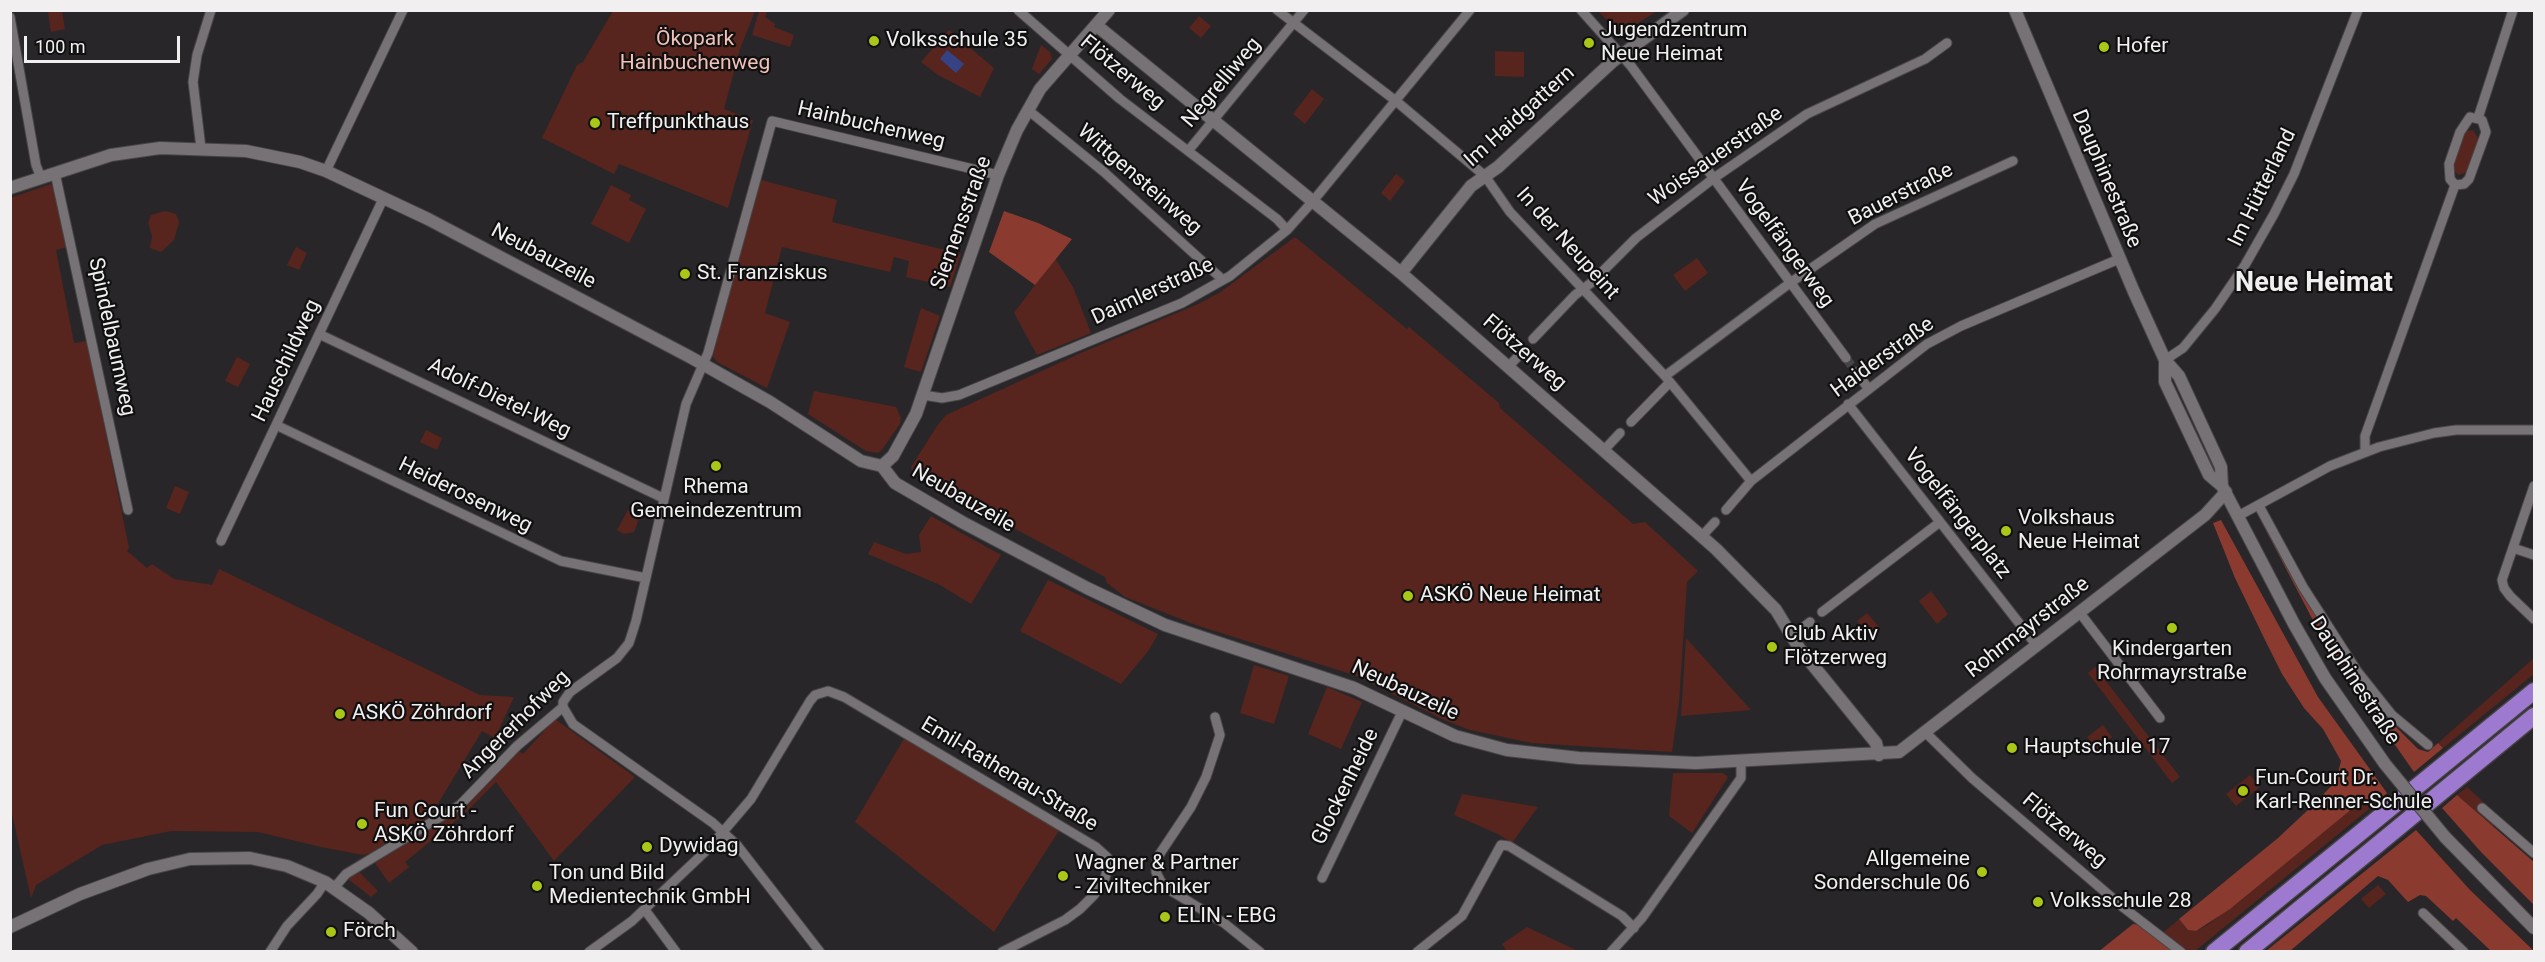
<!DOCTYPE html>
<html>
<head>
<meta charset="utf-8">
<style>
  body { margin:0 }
  #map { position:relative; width:2545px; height:962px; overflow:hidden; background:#292629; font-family:Roboto,sans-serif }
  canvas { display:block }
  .frame { position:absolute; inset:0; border:12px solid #f1eff0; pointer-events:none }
  .scale { position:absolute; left:24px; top:36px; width:156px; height:27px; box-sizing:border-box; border:3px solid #f1eff0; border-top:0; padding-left:8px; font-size:18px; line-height:21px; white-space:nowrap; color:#f1eff0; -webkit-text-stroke:4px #111011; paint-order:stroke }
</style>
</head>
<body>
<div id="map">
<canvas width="2545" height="962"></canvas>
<div class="frame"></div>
<div class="scale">100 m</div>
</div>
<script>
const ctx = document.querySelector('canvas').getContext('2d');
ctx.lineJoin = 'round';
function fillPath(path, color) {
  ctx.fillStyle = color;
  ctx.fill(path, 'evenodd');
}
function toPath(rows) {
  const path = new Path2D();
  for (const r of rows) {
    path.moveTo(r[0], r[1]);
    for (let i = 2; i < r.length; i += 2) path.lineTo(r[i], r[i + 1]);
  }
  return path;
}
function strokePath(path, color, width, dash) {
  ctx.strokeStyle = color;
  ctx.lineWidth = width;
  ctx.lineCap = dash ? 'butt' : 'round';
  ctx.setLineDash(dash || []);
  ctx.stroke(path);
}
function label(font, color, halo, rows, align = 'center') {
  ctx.font = font + ' Roboto,sans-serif';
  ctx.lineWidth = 4.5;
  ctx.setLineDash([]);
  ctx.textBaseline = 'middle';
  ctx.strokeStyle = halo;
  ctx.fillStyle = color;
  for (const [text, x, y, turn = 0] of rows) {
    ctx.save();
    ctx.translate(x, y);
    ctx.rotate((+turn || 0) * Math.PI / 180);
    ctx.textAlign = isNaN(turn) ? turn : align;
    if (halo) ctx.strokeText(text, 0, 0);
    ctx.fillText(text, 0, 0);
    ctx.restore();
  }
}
fillPath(toPath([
  [62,11,65,29,51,32,48,12],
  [613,11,755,11,740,49,724,109,753,120,728,208,619,164,614,174,542,138,577,65,583,62],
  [767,11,765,17,775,24,774,27,794,35,790,47,752,35,759,11],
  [1598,11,1657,11,1621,34],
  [1199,16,1211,26,1201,38,1189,28],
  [949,30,994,68,980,97,938,75,921,62],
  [1041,45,1050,52,1052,59,1039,74,1032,69],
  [1495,51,1524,52,1524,77,1495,76],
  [1312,89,1324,99,1305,124,1293,114],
  [2473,130,2479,140,2469,171,2459,175,2454,171,2453,165,2465,131],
  [1396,174,1405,181,1390,201,1381,193],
  [761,180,837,200,832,222,961,254,950,287,906,277,909,261,894,257,890,272,782,247,765,313,790,322,767,388,717,362,713,357,715,346],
  [51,184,55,189,67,247,56,250,74,343,87,341,129,548,127,551,147,568,152,564,174,579,212,585,219,569,480,695,514,697,495,738,482,731,431,815,370,853,363,855,321,847,258,832,171,831,102,845,36,885,31,898,10,805,10,198],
  [611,185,631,195,629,200,646,209,629,243,591,224],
  [165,211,176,214,179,222,174,240,161,252,150,248,152,236,148,223,151,215],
  [1295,237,1407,329,1409,327,1499,403,1500,408,1633,524,1645,522,1698,571,1687,582,1679,702,1672,752,1532,743,1470,730,1444,720,1357,676,1196,625,1125,597,1107,583,1105,577,913,474,911,467,937,426,946,415,1083,352,1196,305,1219,293],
  [296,247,307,253,299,270,287,265],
  [1055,258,1073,287,1091,333,1037,355,1014,313],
  [1697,258,1708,273,1685,291,1673,275],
  [921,308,940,316,921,372,904,367],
  [237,357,250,364,238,387,225,381],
  [814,391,896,407,901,418,900,424,881,451,878,453,866,451,808,414],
  [426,430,442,438,437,450,420,442],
  [175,486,189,492,180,514,166,508],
  [628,510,640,516,634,532,624,534,617,530],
  [931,516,1001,555,971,604,940,585,868,554,874,542,906,554,921,552,919,535],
  [1048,580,1158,634,1149,650,1121,684,1020,631],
  [1931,591,1948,614,1937,624,1919,601],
  [1867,613,1880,628,1870,637,1857,621],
  [1686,638,1751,710,1681,716],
  [2534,658,2534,674,2443,748,2438,743],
  [1254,665,1289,676,1274,724,1240,713],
  [2095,667,2180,777,2172,783,2088,673],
  [1327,687,1362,702,1341,749,1308,734],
  [555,719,635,777,554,861,496,782,464,814,405,862,409,867,389,883,375,863,467,806,519,751,523,754],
  [2103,725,2112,737,2097,749,2087,737],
  [905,737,1060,829,994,932,855,822],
  [1673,773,1723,773,1728,777,1692,833,1669,816],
  [2250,775,2260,787,2236,806,2226,794],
  [2467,787,2501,818,2493,826,2457,795],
  [1462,794,1538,807,1512,843,1498,834,1454,815],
  [2373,798,2380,800,2195,951,2185,951,2164,932,2179,919,2188,930,2196,931,2209,924,2364,799],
  [358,871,378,891,371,897,348,879],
  [2378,885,2386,894,2369,908,2361,899],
  [1527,927,1578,951,1507,951,1502,944]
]), '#57251d');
fillPath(toPath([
  [1004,211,1038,223,1072,239,1035,285,989,252],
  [2259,517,2326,632,2384,715,2418,749,2428,752,2438,743,2443,748,2414,772,2329,651],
  [2221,520,2318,697,2387,793,2380,800,2364,799,2230,909,2196,931,2188,930,2179,919,2278,838,2311,807,2336,781,2341,761,2323,729,2304,708,2282,674,2264,638,2235,578,2213,523],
  [2457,795,2534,862,2534,905,2481,852,2442,808],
  [2416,830,2470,890,2534,951,2491,951,2456,918,2453,921,2426,896,2420,895,2408,902,2388,880,2378,876,2290,951,2266,951],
  [2133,924,2142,925,2174,952,2098,952]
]), '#8a3a2e');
fillPath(toPath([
  [947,50,964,64,956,73,940,59]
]), '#354385');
strokePath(toPath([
  [1846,358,1856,372]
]), '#474447', 9, [9, 4.5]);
const street = toPath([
  [1018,10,1120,99,1277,219,1287,230],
  [1277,10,1396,101,1485,176,1510,212,1665,376,1751,481],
  [1581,10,1631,66,1846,358],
  [10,17,36,165,41,178],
  [1028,110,1104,172,1223,280],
  [2470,117,2482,120,2486,132,2469,179,2464,184,2455,185,2450,179,2449,164,2460,132,2470,117],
  [2478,118,2513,10],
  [201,148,193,82,197,55,211,10],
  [1188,151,1304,10],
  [326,171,403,10],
  [55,173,128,510],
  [319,334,663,498],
  [1533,339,1575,295,1591,283,1636,238,1714,178,1807,114,1925,59,1947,43],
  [2165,360,2183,348,2215,309,2245,265,2274,214,2294,174,2358,10],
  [1510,365,1523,351],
  [1856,372,1868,388],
  [1665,376,1790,283,1875,224,2013,161],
  [923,395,942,398,959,395,1182,303,1230,276,1287,230,1313,201,1470,10],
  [1848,404,2037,646],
  [1631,422,1670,382],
  [276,425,561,561,646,578],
  [1605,449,1620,433],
  [2365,452,2365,436,2455,185],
  [2534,486,2502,580,2504,588,2510,596,2534,619],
  [2259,506,2303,587,2357,671,2392,715,2428,745],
  [1726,510,1751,481,1927,344,1961,326,2119,259],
  [2238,516,2330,466,2379,447,2434,433,2456,430,2534,430],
  [1702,536,1715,522],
  [221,541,384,197],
  [2513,548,2534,555],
  [1822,612,1940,522],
  [2080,613,2160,718],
  [1792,636,1810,622],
  [563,707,573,724,713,823,737,845,820,952],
  [1215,717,1220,735,1206,777,1191,807,1157,858,1156,872,1161,882,1173,892,1224,923,1260,952],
  [1926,733,1972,778,2124,908,2181,952],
  [2482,808,2534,853],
  [1322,878,1402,712],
  [334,888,346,874,460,805,517,746,563,707,563,702,570,692,617,658,629,643,636,621,686,404,708,353,772,121,998,175],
  [645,910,676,952],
  [2423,913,2464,952],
  [270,952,287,926,317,894,325,882],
  [589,952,632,921,710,847,751,799,810,701,815,695,828,691,844,697,1096,847,1107,857,1109,863,1105,878,1094,895,1080,909,1065,920,1002,952],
  [1417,952,1462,916,1501,845,1509,846,1622,916,1634,928],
  [1611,952,1642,918,1741,778,1741,761]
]);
const secondary = toPath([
  [2015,10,2134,292,2165,360,2179,376,2221,467,2222,486],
  [1096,25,1401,273,1716,549,1776,610,1799,648,1876,743,1879,755],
  [10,188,111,155,160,148,246,151,300,162,326,171,428,219,690,357,770,402,861,461,882,466,895,483,962,522,1087,588,1165,625,1354,688,1455,736,1507,750,1579,758,1696,763,1899,752,2205,515,2226,492],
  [1401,273,1471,186,1498,167,1612,62,1683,10],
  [2165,360,2165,382,2209,475,2222,486,2294,624,2325,678,2385,764],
  [882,466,893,456,916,414,998,175,1017,130,1040,89,1109,10],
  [2445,837,2534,928],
  [10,927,80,894,148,869,190,859,250,858,287,866,325,882,369,913,412,952]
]);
const highway = toPath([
  [2214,952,2534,691],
  [2247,952,2534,716]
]);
strokePath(street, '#484547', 11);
strokePath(secondary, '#484547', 14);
strokePath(highway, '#484547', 19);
strokePath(street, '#767275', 9);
strokePath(secondary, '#767275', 12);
strokePath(highway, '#9d7ad0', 16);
const secondaryBridge = toPath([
  [2385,764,2445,837]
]);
strokePath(secondaryBridge, '#484547', 14, []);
strokePath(secondaryBridge, '#767275', 12);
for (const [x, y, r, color] of [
  [874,41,6,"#aac717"],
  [1589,43,6,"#aac717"],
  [2104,47,6,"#aac717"],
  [595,123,6,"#aac717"],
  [685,274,6,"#aac717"],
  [716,466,6,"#aac717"],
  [2006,531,6,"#aac717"],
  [1408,596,6,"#aac717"],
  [2172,628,6,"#aac717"],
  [1772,647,6,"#aac717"],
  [340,714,6,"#aac717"],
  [2012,748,6,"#aac717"],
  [2243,791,6,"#aac717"],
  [362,824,6,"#aac717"],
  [647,847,6,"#aac717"],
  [1982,872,6,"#aac717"],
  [1063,876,6,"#aac717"],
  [537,886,6,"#aac717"],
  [2038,902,6,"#aac717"],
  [1165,917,6,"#aac717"],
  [331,932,6,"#aac717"]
]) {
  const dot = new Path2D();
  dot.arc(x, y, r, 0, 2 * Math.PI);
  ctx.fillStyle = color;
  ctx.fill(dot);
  strokePath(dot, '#111011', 2);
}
label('21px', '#f1eff0', '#111011', [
  ["Jugendzentrum",1601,31],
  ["Neue Heimat",1601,55],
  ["Volksschule 35",886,41],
  ["Hofer",2116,47],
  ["Treffpunkthaus",607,123],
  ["St. Franziskus",697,274],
  ["Rhema",716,488,"center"],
  ["Gemeindezentrum",716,512,"center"],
  ["Volkshaus",2018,519],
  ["Neue Heimat",2018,543],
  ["ASKÖ Neue Heimat",1420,596],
  ["Club Aktiv",1784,635],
  ["Flötzerweg",1784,659],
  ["Kindergarten",2172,650,"center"],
  ["Rohrmayrstraße",2172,674,"center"],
  ["ASKÖ Zöhrdorf",352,714],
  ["Hauptschule 17",2024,748],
  ["Fun-Court Dr.",2255,779],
  ["Karl-Renner-Schule",2255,803],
  ["Fun Court -",374,812],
  ["ASKÖ Zöhrdorf",374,836],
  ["Dywidag",659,847],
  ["Allgemeine",1970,860,"right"],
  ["Sonderschule 06",1970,884,"right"],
  ["Wagner & Partner",1075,864],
  ["- Ziviltechniker",1075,888],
  ["Ton und Bild",549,874],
  ["Medientechnik GmbH",549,898],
  ["Volksschule 28",2050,902],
  ["ELIN - EBG",1177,917],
  ["Förch",343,932]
], 'left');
label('21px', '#f1c1b8', '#111011', [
  ["Ökopark",695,40],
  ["Hainbuchenweg",695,64]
]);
label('21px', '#f1eff0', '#111011', [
  ["Flötzerweg",1122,73,40],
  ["Negrelliweg",1222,83,-50],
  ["Im Haidgattern",1520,117,-42],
  ["Hainbuchenweg",871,126,13],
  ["Woissauerstraße",1716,157,-35],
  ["Dauphinestraße",2106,179,67],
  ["Wittgensteinweg",1139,180,41],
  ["Im Hütterland",2263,188,-64],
  ["Bauerstraße",1901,195,-27],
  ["Siemensstraße",962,223,-70],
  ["In der Neupeint",1567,244,48],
  ["Vogelfängerweg",1784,244,54],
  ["Neubauzeile",543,257,28],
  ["Daimlerstraße",1153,292,-25],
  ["Spindelbaumweg",111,337,78],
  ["Flötzerweg",1524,353,41],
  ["Haiderstraße",1883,358,-36],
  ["Hauschildweg",287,361,-65],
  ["Adolf-Dietel-Weg",499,399,26],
  ["Heiderosenweg",465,496,26],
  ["Neubauzeile",963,499,30],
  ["Vogelfängerplatz",1957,514,52],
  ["Rohrmayrstraße",2028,628,-38],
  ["Dauphinestraße",2354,681,57],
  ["Neubauzeile",1405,691,25],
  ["Angererhofweg",516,725,-45],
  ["Emil-Rathenau-Straße",1009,775,31],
  ["Glockenheide",1346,787,-64],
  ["Flötzerweg",2064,831,40]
]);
label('bold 27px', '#f1eff0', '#111011', [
  ["Neue Heimat",2314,284]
]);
</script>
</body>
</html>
